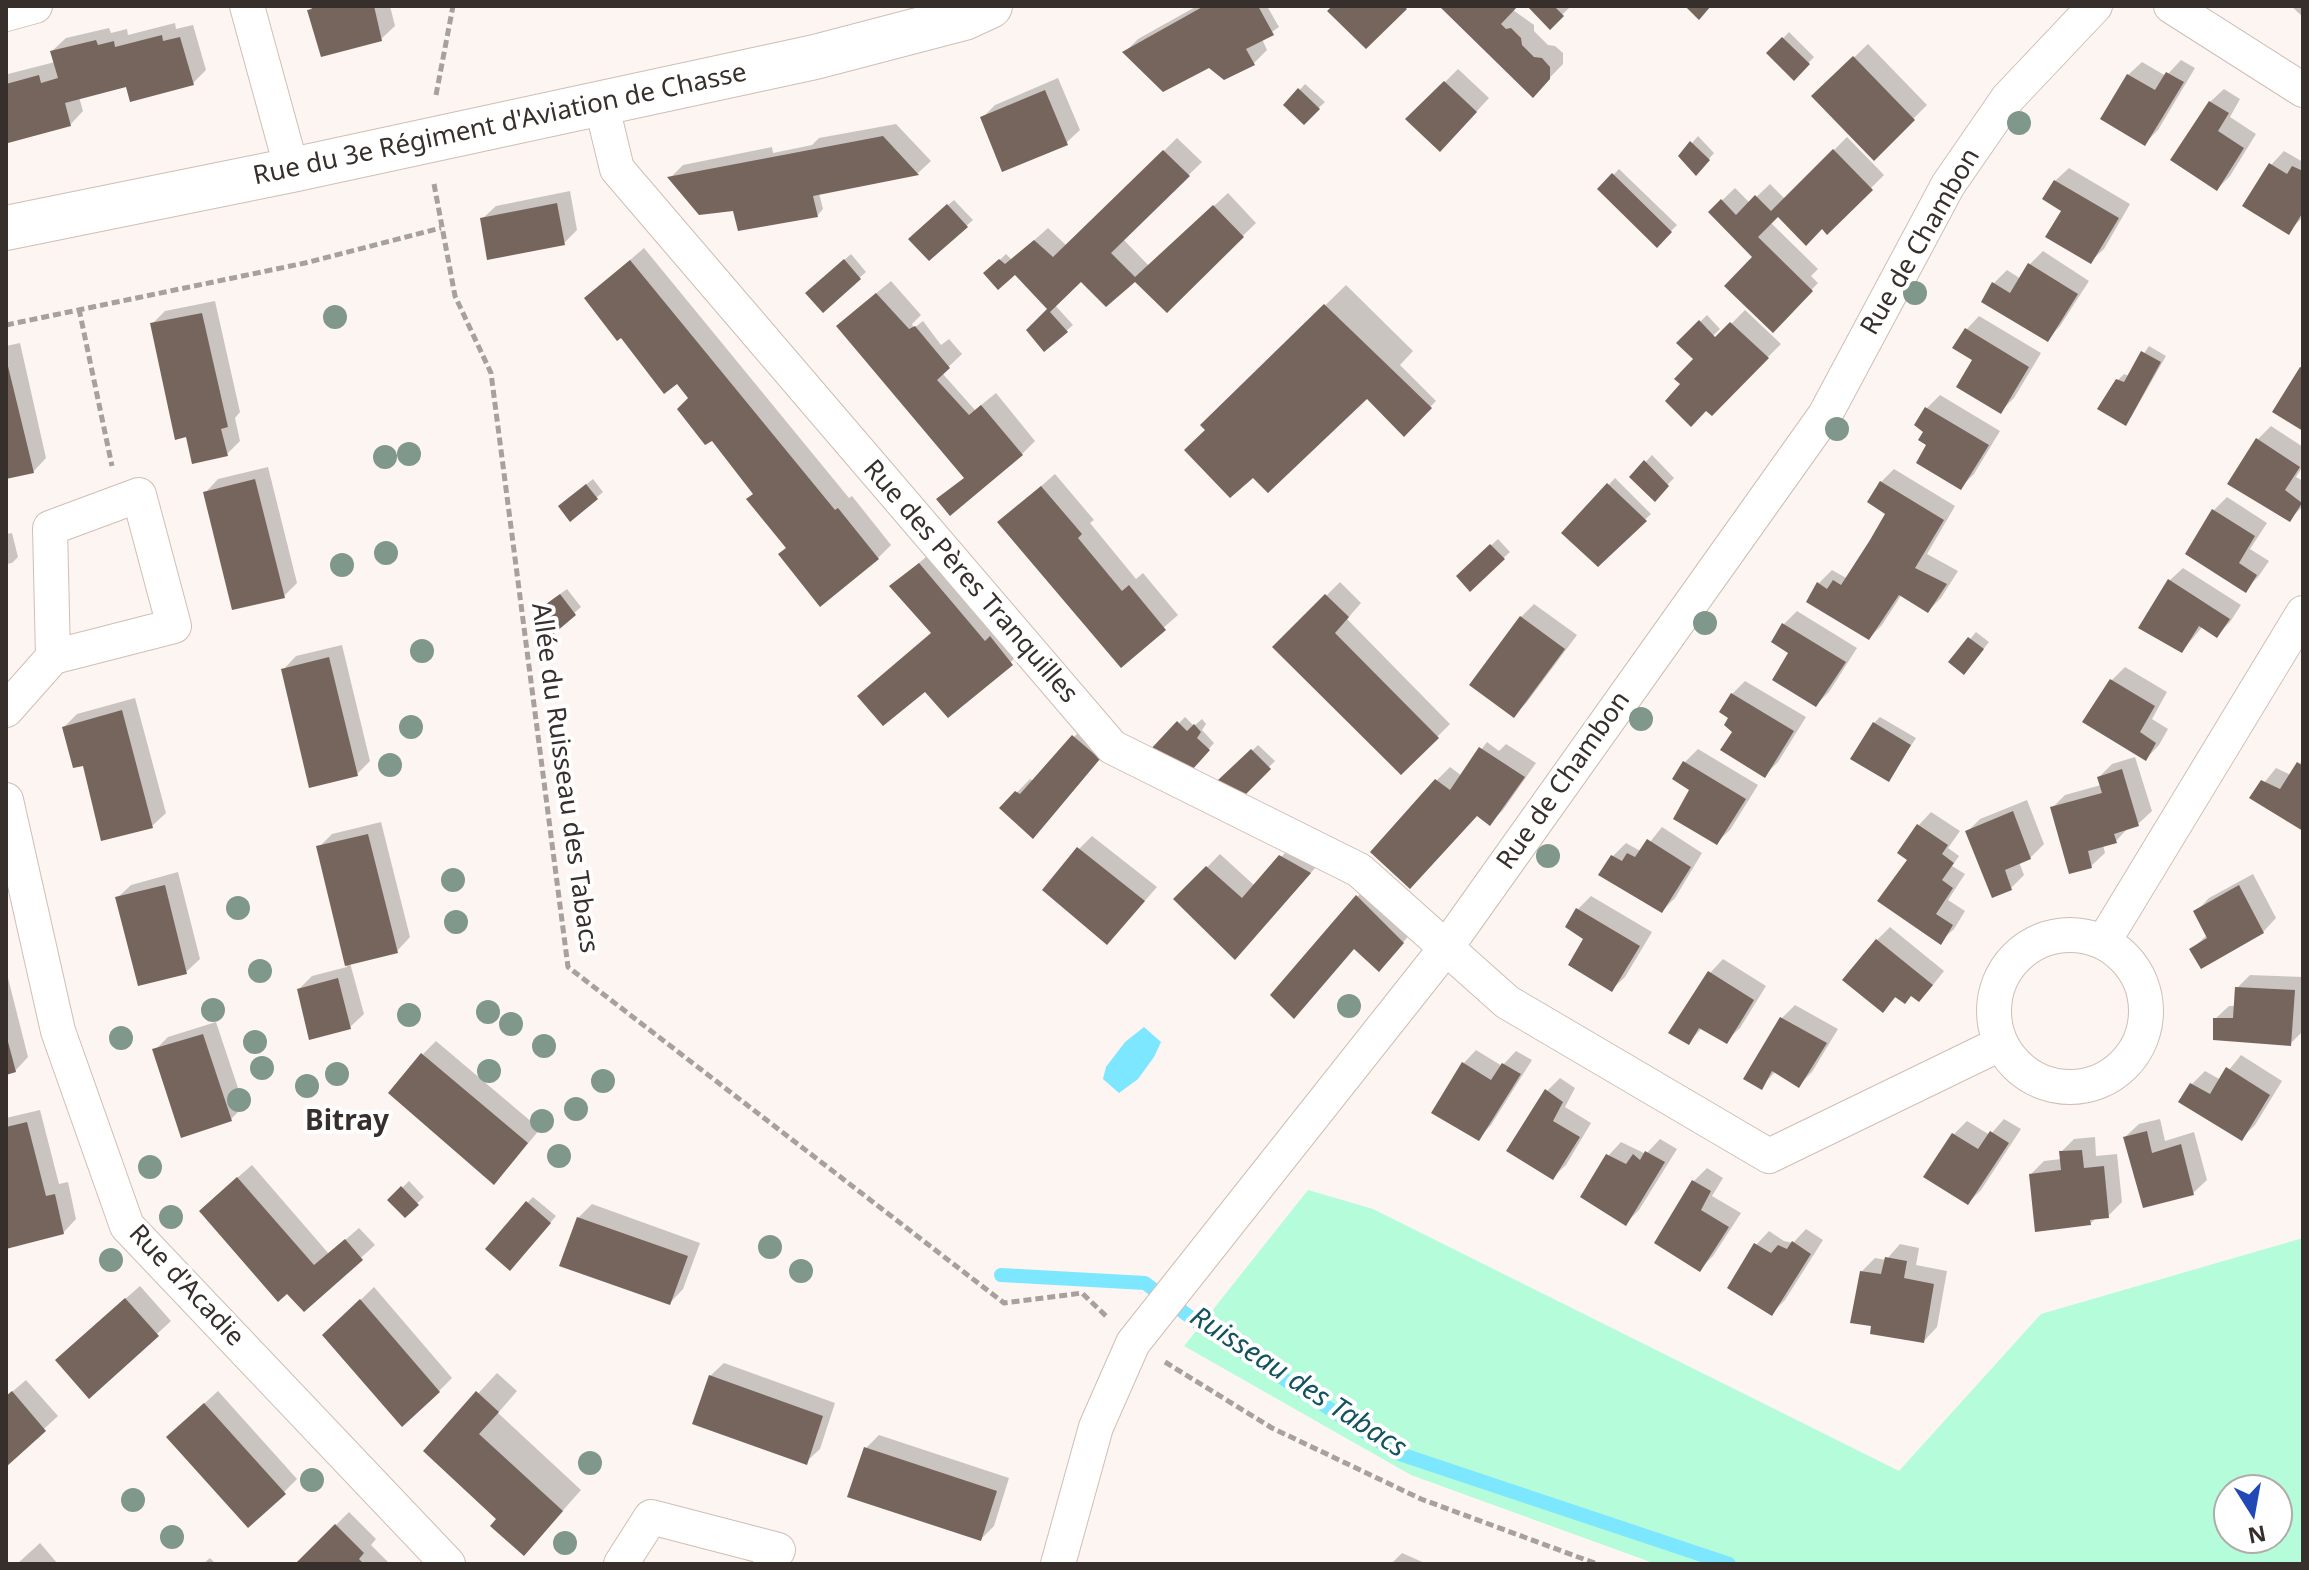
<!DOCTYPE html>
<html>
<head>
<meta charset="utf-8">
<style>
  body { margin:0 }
  #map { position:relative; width:2309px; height:1570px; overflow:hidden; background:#fdf5f1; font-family:"Noto Sans",sans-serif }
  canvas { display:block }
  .frame { position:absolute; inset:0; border:8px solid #362f2b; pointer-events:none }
  .north { position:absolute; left:2213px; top:1474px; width:80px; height:80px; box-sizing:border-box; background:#fff; border:2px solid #afacaa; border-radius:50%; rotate:169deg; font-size:22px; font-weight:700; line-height:32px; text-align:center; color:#362f2b }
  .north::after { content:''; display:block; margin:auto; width:28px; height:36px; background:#2049b7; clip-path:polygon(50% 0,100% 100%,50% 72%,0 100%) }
</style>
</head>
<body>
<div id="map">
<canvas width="2309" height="1570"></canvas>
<div class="frame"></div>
<div class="north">N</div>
</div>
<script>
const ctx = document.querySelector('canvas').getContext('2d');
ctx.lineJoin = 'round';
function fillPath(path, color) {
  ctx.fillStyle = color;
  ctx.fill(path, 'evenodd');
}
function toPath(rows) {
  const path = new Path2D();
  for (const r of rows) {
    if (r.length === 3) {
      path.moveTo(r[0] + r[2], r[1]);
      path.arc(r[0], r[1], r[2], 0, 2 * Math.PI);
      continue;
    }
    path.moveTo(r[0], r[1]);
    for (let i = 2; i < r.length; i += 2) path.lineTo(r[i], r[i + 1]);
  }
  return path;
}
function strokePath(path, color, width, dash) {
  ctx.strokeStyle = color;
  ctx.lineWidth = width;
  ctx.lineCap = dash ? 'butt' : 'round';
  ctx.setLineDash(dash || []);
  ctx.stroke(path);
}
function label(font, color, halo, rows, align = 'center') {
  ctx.font = font + ' "Noto Sans",sans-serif';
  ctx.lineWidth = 8;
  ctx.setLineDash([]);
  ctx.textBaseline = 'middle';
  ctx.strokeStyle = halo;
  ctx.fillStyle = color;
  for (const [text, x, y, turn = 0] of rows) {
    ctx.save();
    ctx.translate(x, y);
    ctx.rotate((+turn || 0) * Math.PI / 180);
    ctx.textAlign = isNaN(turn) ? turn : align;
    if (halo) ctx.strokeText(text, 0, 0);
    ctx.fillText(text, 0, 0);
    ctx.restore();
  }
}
fillPath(toPath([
  [1308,1190,1373,1209,1899,1471,2041,1314,2303,1238,2303,1564,1656,1564,1411,1475,1184,1346],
  [2229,1490,2277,1490,2277,1538,2229,1538]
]), '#b4fcda');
fillPath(toPath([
  [1144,1027,1161,1042,1154,1057,1138,1079,1119,1093,1103,1079,1106,1067,1125,1042]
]), '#7ce7ff');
fillPath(toPath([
  [390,6,395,26,381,39,309,10,313,6],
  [1197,6,1267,6,1279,27,1262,39,1267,50,1254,63,1224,78,1210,65,1125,52,1138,39],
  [1442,6,1517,6,1513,10,1534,25,1534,31,1548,45,1555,46,1563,53,1563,64,1533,95],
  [1530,6,1566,6,1569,8,1550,27],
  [2291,6,2303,6,2303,17],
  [175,23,176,29,193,25,206,70,193,83,128,85,79,97,83,111,70,125,9,141,6,128,6,77,8,74,55,62,52,51,66,38,109,28,111,33,127,29,128,35],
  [1789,32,1814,57,1794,78,1769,53],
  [1868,44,1927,105,1874,158,1814,96],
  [2181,60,2195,68,2158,130,2145,143,2128,75,2142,62,2166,76],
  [1458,69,1489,98,1453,137,1408,119],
  [1058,78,1080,130,1066,143,982,118,995,105],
  [1305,84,1325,102,1304,122,1286,105],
  [2224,89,2240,99,2230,117,2256,134,2230,176,2217,189,2210,102],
  [896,124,931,161,918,173,819,193,823,209,817,216,735,209,670,178,683,165,772,147,773,153,812,145,819,138],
  [1698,136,1714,153,1697,173,1681,156],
  [1847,137,1884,175,1827,232,1822,227,1778,214,1770,222,1818,269,1811,276,1818,283,1773,330,1755,257,1710,212,1735,188,1750,203,1770,184,1785,199],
  [1177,138,1202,162,1123,239,1149,266,1228,193,1256,223,1167,310,1135,279,1081,279,1054,304,1073,325,1045,349,1050,309,1015,272,986,273,1006,254,1012,260,1048,228,1067,246],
  [2284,151,2303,162,2303,217,2288,232,2271,165],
  [2069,168,2130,204,2104,249,2090,262,2064,210,2055,181],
  [1619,169,1677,225,1657,245,1600,189],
  [570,191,577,230,564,243,482,219,496,206],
  [954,200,973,220,929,259,916,233],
  [644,248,849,498,852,496,891,545,878,558,788,547,755,493,677,381,622,335,586,298],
  [2043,251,2089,281,2060,326,2047,340,1984,301,1994,283,2007,270,2021,279,2030,264],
  [851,254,866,272,823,310,814,287],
  [891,281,921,315,912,324,914,328,923,321,941,345,949,339,962,354,942,373,975,410,996,393,1035,441,1022,454,966,477,852,313],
  [1346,285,1413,351,1400,365,1436,401,1404,434,1388,376,1207,430,1203,425],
  [215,301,240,412,235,418,240,441,227,454,152,324,165,311],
  [1745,310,1781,344,1712,413,1677,379],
  [1707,315,1720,329,1693,356,1679,343],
  [1979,316,2041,353,2014,398,2001,411,1975,359,1966,330],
  [20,343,46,458,33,472,6,477,6,346],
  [2149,346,2166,356,2131,417,2125,423,2118,380,2124,374,2129,376],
  [1940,395,2000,431,1974,474,1960,488,1928,445,1927,408],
  [2271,426,2303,447,2303,466,2296,477,2303,481,2303,506,2289,520,2230,483,2258,439],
  [1652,455,1674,478,1654,499,1632,477],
  [268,467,297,583,284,596,205,493,218,479],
  [1894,469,1955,506,1927,554,1958,571,1941,598,1928,611,1902,594,1882,625,1869,638,1819,583,1832,570,1848,579,1888,513,1881,482],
  [1055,474,1094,520,1090,523,1136,579,1143,573,1178,615,1121,665,1000,522],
  [1615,478,1651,514,1598,564,1564,533],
  [593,479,603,492,596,498,567,500],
  [2227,497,2267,523,2250,549,2269,561,2258,577,2245,590,2214,510],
  [12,533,18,557,12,563,6,564,6,534],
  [1498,539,1510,552,1470,589,1458,576],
  [933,551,1025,650,948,715,932,632,892,586],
  [2183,568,2241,605,2230,622,2217,635,2203,626,2182,651,2169,581],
  [1340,582,1361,603,1347,619,1450,724,1401,773,1275,647],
  [567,589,581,607,544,640,544,606],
  [1534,604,1577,635,1527,702,1514,715,1521,617],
  [1797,611,1857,648,1829,692,1816,705,1791,652,1784,624],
  [1976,632,1989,642,1970,666,1951,662],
  [342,645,370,761,356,775,283,670,296,656],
  [2125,667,2167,692,2152,719,2168,729,2159,745,2146,759,2085,721,2112,680],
  [1745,681,1806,717,1778,762,1765,775,1734,731,1730,719,1732,694],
  [135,698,166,813,152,826,84,763,64,727,77,714],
  [1185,717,1194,726,1202,719,1206,724,1202,730,1214,743,1192,768,1152,751],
  [1880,717,1916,738,1889,779,1874,723],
  [1087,723,1112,744,1046,823,1002,808,1030,779,1034,781],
  [1487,742,1499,751,1506,744,1536,763,1503,810,1490,823,1436,781,1450,767,1462,776],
  [1258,745,1275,761,1245,791,1221,780],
  [1698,749,1758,785,1730,830,1716,843,1692,790,1674,779,1685,762],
  [2135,757,2152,811,2138,824,2129,827,2116,841,2103,845,2105,853,2091,866,2052,808,2065,795,2101,785,2099,777,2112,764],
  [2303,759,2303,828,2252,798,2276,768,2291,775],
  [2027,800,2044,844,2030,858,2019,862,2024,875,2011,888,1967,832,1980,819],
  [1931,812,1960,831,1948,848,1959,856,1952,866,1965,874,1948,900,1965,911,1954,929,1940,942,1910,859,1918,826],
  [381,822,410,937,397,951,350,963,364,1014,350,1027,299,989,312,976,347,967,319,847,332,834],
  [1662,827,1702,853,1675,898,1662,911,1612,857,1626,843,1642,852],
  [1092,836,1157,887,1120,929,1079,849],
  [1294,843,1323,859,1248,944,1176,899,1220,854,1255,886],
  [178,872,200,959,186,972,117,898,131,885],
  [2253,874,2276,918,2263,932,2192,949,2208,934,2196,912,2209,898],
  [1370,884,1415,928,1392,956,1357,897],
  [1591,896,1652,932,1625,977,1611,990,1586,938,1568,926,1578,909],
  [1890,927,1944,971,1932,986,1912,994,1897,996,1883,1011,1877,940],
  [1723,959,1766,986,1740,1028,1726,1041,1703,1027,1688,1043,1710,973],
  [6,970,28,1057,15,1071,6,1073],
  [2250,975,2303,977,2303,1031,2290,1044,2215,1019,2229,1006,2236,1006,2237,988],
  [1795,1005,1838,1029,1812,1072,1799,1085,1776,1071,1761,1087,1782,1018],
  [216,1022,244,1106,231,1119,155,1050,168,1037],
  [436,1041,540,1129,507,1169,423,1054],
  [1476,1050,1502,1066,1516,1051,1532,1060,1491,1125,1478,1139,1463,1064],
  [2241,1055,2282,1081,2255,1125,2241,1139,2181,1101,2192,1084,2205,1071,2221,1080],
  [1560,1078,1575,1088,1565,1107,1591,1123,1566,1165,1552,1178,1547,1091],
  [40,1110,59,1184,68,1182,76,1219,63,1233,6,1245,6,1118],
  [2004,1119,2021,1129,1981,1190,1968,1203,1926,1176,1954,1134,1967,1121,1990,1135],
  [2160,1119,2165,1141,2194,1132,2207,1180,2193,1193,2125,1137,2139,1124],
  [2095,1137,2096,1156,2117,1154,2122,1202,2108,1216,2097,1217,2090,1224,2031,1174,2044,1161,2061,1159,2061,1152,2074,1139],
  [1660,1139,1677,1149,1639,1210,1626,1223,1608,1156,1621,1142,1646,1154],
  [252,1165,329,1254,359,1228,375,1245,304,1309,214,1198],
  [1707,1168,1723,1178,1712,1196,1741,1213,1713,1256,1700,1269,1694,1181],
  [409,1181,424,1197,405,1215,390,1200],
  [533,1197,556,1216,516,1263,527,1203],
  [592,1204,700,1243,683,1289,670,1303,578,1218],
  [1806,1229,1823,1240,1785,1300,1772,1313,1756,1245,1769,1231,1784,1241,1793,1243],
  [1900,1244,1919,1248,1916,1265,1947,1271,1937,1327,1924,1341,1862,1271,1875,1258,1886,1260],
  [140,1286,171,1321,89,1397,70,1347],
  [374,1287,452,1378,439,1391,338,1322],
  [724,1363,835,1403,820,1449,806,1462,710,1376],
  [497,1373,517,1391,498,1413,581,1490,543,1533,498,1518,425,1451],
  [26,1380,58,1416,6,1464,6,1397],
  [218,1391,297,1479,284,1492,182,1424],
  [879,1435,1009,1478,994,1526,981,1539,866,1448],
  [349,1512,376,1539,371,1545,390,1564,297,1564],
  [40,1543,58,1564,17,1564],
  [1402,1553,1427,1564,1391,1564],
  [210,1558,216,1564,203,1564]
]), '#0003');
strokePath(toPath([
  [1001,1275,1145,1283,1194,1320,1397,1453,1729,1564]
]), '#7ce7ff', 14);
fillPath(toPath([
  [311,6,374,6,382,41,321,57,307,10,312,9],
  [1204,6,1258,6,1274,35,1246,49,1255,65,1224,80,1209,68,1163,92,1122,52],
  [1332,6,1404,6,1407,9,1366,49,1327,11],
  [1439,6,1518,6,1501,24,1506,29,1511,28,1521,38,1522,45,1534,57,1542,58,1550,67,1550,79,1533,98],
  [1527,6,1554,6,1564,16,1550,30],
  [1685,6,1711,6,1699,20],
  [162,35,163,41,180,37,194,85,130,102,126,87,65,103,71,126,8,143,6,84,39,75,41,83,58,78,50,51,96,40,98,45,114,41,115,47],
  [1782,37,1810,64,1794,81,1766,53],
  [1853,56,1915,120,1874,161,1811,96],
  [2166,72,2184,82,2145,146,2100,119,2127,74,2155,90],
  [1444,81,1477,112,1440,152,1405,119],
  [1298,88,1320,109,1304,125,1283,105],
  [1045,90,1068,145,1002,172,980,117],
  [2209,101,2229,113,2218,131,2244,148,2217,191,2170,160],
  [883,136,919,175,813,196,818,217,738,231,733,211,699,215,667,177],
  [1690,141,1710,160,1696,176,1678,156],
  [1833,149,1873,190,1827,235,1822,229,1806,246,1778,217,1758,237,1813,291,1773,333,1724,286,1752,257,1708,212,1721,199,1736,215,1755,195,1771,211],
  [1163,150,1190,176,1111,253,1135,277,1213,205,1244,237,1167,313,1135,282,1106,307,1081,282,1050,312,1068,332,1044,352,1026,330,1047,309,1015,275,998,290,983,273,999,259,1005,264,1034,240,1053,257],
  [2269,163,2287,174,2292,166,2303,171,2303,212,2289,235,2242,206],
  [1612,173,1672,232,1657,248,1597,189],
  [2054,180,2119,218,2091,264,2045,237,2061,211,2042,199],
  [557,203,565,245,487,260,480,218],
  [947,204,968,227,929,261,908,239],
  [844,259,861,279,823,313,805,293],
  [630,260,835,510,838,508,879,559,820,607,778,554,786,548,746,499,753,494,712,441,705,445,677,409,688,398,677,384,664,394,621,338,617,341,584,298],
  [2028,263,2078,294,2048,342,1981,302,1992,282,2010,293],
  [876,293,909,329,915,326,950,368,937,380,969,415,981,405,1023,455,950,516,936,499,964,478,836,326],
  [1324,304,1432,408,1404,437,1367,399,1268,493,1253,478,1230,498,1184,450,1205,430,1200,425],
  [202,313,228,427,221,429,228,456,192,464,186,437,175,440,150,323],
  [1699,320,1715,337,1730,322,1769,358,1712,416,1706,411,1691,427,1665,401,1680,384,1674,379,1693,359,1676,343],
  [1965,328,2029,367,2001,414,1956,387,1972,360,1952,348],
  [2141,351,2161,362,2126,426,2097,409,2116,379,2124,382],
  [6,358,34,473,6,479],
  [2300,367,2303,368,2303,431,2272,412],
  [1925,407,1989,445,1961,490,1916,463,1926,445,1918,440,1923,432,1914,425],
  [2256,438,2300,467,2285,490,2302,503,2290,522,2227,484],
  [1644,460,1669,486,1655,502,1629,477],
  [255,479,285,598,232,610,203,492],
  [1880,481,1944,520,1915,568,1947,584,1928,613,1899,595,1869,640,1806,602,1817,582,1827,589,1833,580,1841,585,1870,540,1885,514,1867,502],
  [1607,483,1647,521,1598,567,1561,533],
  [586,484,598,499,570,522,558,506],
  [1041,486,1082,534,1078,538,1122,591,1129,585,1166,630,1121,668,997,522],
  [2212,509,2255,536,2239,563,2257,575,2246,593,2185,554],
  [1490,544,1505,559,1470,592,1456,576],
  [919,563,985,641,990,636,1013,665,948,718,925,692,883,726,857,696,931,633,889,586],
  [2168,579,2230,619,2217,638,2199,626,2182,653,2138,628],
  [560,594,576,615,543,643,535,612],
  [1325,594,1349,617,1335,633,1439,738,1401,775,1272,647],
  [1520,616,1565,649,1514,718,1469,685],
  [1782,623,1846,662,1816,707,1772,680,1788,653,1771,642],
  [1968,637,1984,649,1964,675,1948,662],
  [329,657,358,776,309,788,281,669],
  [2110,679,2155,706,2140,732,2156,743,2146,761,2082,722],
  [1731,693,1794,731,1765,778,1720,750,1732,732,1724,725,1728,718,1719,712],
  [122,710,153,828,101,841,83,766,73,768,62,727],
  [1177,721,1187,731,1194,724,1201,732,1197,738,1210,750,1192,770,1149,751],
  [1873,722,1911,745,1889,782,1850,759],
  [1072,735,1100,759,1033,839,999,808,1015,791,1020,794],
  [1479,747,1525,777,1490,826,1477,816,1410,889,1370,852,1435,779,1450,790],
  [1251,749,1271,769,1246,794,1217,781],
  [1683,761,1746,799,1717,845,1673,819,1689,790,1672,779],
  [2297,762,2303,766,2303,831,2249,798,2261,780,2280,789],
  [2122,769,2139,826,2114,834,2117,843,2088,851,2092,868,2069,874,2050,807,2102,793,2097,777],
  [2013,811,2031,859,2005,870,2012,890,1992,898,1965,831],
  [1917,824,1948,845,1942,854,1954,863,1942,880,1953,888,1936,914,1953,925,1941,945,1877,901,1907,860,1897,853],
  [368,834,398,953,345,966,316,846],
  [1647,839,1691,867,1662,913,1598,875,1611,855,1622,861,1627,853,1635,857],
  [1077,847,1145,901,1107,945,1042,890],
  [1279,855,1311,873,1235,960,1173,899,1206,866,1242,898],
  [165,885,187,974,138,986,115,897],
  [2239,885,2264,933,2201,969,2189,949,2207,938,2193,911],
  [1356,895,1404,943,1379,972,1354,949,1294,1019,1270,995],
  [1576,908,1640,946,1612,992,1568,965,1583,939,1565,927],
  [1876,939,1933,985,1919,1002,1911,996,1905,1004,1895,997,1883,1013,1842,980],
  [1708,971,1754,1000,1727,1044,1699,1028,1689,1045,1668,1033],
  [338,978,351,1029,309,1040,297,989],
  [2235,987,2295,990,2291,1046,2213,1040,2213,1018,2233,1018],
  [1780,1017,1827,1043,1799,1088,1772,1071,1762,1090,1743,1079],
  [203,1034,232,1121,181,1138,152,1049],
  [7,1038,16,1072,6,1075,6,1039],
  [421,1053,528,1143,494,1185,388,1093],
  [1462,1062,1491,1080,1502,1063,1521,1074,1479,1141,1431,1113],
  [2226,1067,2270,1095,2242,1141,2178,1102,2190,1083,2210,1094],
  [1545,1089,1563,1102,1553,1121,1580,1137,1553,1180,1506,1151],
  [27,1122,46,1196,55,1194,64,1234,6,1249,6,1127],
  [1990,1131,2009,1143,1968,1205,1923,1177,1952,1133,1978,1149],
  [2147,1131,2152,1153,2181,1144,2194,1195,2143,1208,2123,1137],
  [2082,1150,2084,1168,2104,1166,2109,1218,2090,1220,2091,1225,2035,1232,2029,1174,2061,1170,2059,1151],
  [1645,1151,1665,1162,1626,1226,1580,1197,1606,1154,1626,1164,1633,1154,1640,1160],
  [237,1177,314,1265,345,1239,363,1260,304,1312,287,1294,278,1302,199,1211],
  [1692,1180,1711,1191,1701,1210,1729,1227,1700,1272,1654,1243],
  [401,1186,419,1205,405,1218,387,1200],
  [526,1201,551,1223,510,1271,485,1249],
  [577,1217,688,1256,670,1305,559,1266],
  [1792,1241,1811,1254,1772,1316,1727,1288,1754,1243,1771,1253,1778,1245,1787,1249],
  [1885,1257,1907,1261,1904,1278,1934,1284,1924,1343,1870,1334,1871,1326,1850,1323,1860,1271,1881,1274],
  [125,1298,159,1336,89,1399,55,1360],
  [360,1299,440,1392,402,1427,322,1335],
  [709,1375,823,1416,807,1465,692,1424],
  [12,1391,46,1431,6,1467,6,1396],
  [476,1391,499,1412,479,1434,563,1511,524,1556,490,1526,496,1519,423,1451],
  [204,1403,286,1494,248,1528,166,1437],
  [864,1447,997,1491,981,1541,847,1497],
  [335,1524,364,1553,359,1559,364,1564,295,1564]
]), '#76655c');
const street = toPath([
  [247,6,292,170],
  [2171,6,2303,90],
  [6,14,35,6],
  [601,103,617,169,1112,747,1359,870,1507,1002,1769,1156,2000,1044],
  [6,710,53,657,174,626,139,495,50,528,53,657],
  [6,800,58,1031,127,1226,448,1564],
  [2070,1011,76],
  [2104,941,2303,613],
  [621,1564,651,1517,778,1550,770,1564],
  [1058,1564,1096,1427,1133,1343,1445,949,1825,415,1948,185,2008,98,2095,6]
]);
const secondary = toPath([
  [6,228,292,170,815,57,964,18,990,6]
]);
strokePath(street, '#d0beb4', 36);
strokePath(secondary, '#d0beb4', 46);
strokePath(toPath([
  [436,95,453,6],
  [434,184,455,296,491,373,568,967,1004,1303,1082,1293,1107,1317],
  [79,309,112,466],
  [6,325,305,263,441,228],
  [1165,1362,1272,1428,1421,1499,1597,1564]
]), '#a7a09c', 5, [8, 4]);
strokePath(street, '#fff', 34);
strokePath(secondary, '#fff', 44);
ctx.fillStyle = '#80988b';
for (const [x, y] of [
  [2019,123],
  [1915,293],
  [335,317],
  [1837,429],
  [409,454],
  [385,457],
  [386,553],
  [342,565],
  [1705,623],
  [422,651],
  [1641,719],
  [411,727],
  [390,765],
  [1548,856],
  [453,880],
  [238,908],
  [456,922],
  [260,971],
  [1349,1006],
  [213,1010],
  [488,1012],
  [409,1015],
  [511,1024],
  [121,1038],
  [255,1042],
  [544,1046],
  [262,1068],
  [489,1071],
  [337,1074],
  [603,1081],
  [307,1086],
  [239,1100],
  [576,1109],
  [542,1121],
  [559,1156],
  [150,1167],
  [171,1217],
  [770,1247],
  [111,1260],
  [801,1271],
  [590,1463],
  [312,1480],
  [133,1500],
  [172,1537],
  [565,1543]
]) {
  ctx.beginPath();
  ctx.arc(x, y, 12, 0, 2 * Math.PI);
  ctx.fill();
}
label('26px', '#362f2b', '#fff', [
  ["Rue du 3e Régiment d'Aviation de Chasse",500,125,-12],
  ["Rue de Chambon",1921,242,-60],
  ["Rue des Pères Tranquilles",970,582,49],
  ["Allée du Ruisseau des Tabacs",564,778,82],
  ["Rue de Chambon",1564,781,-55],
  ["Rue d'Acadie",186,1286,47]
]);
label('bold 28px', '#362f2b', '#fff', [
  ["Bitray",347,1122]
]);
label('italic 28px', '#13525f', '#fff', [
  ["Ruisseau des Tabacs",1298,1383,33]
]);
</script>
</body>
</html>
